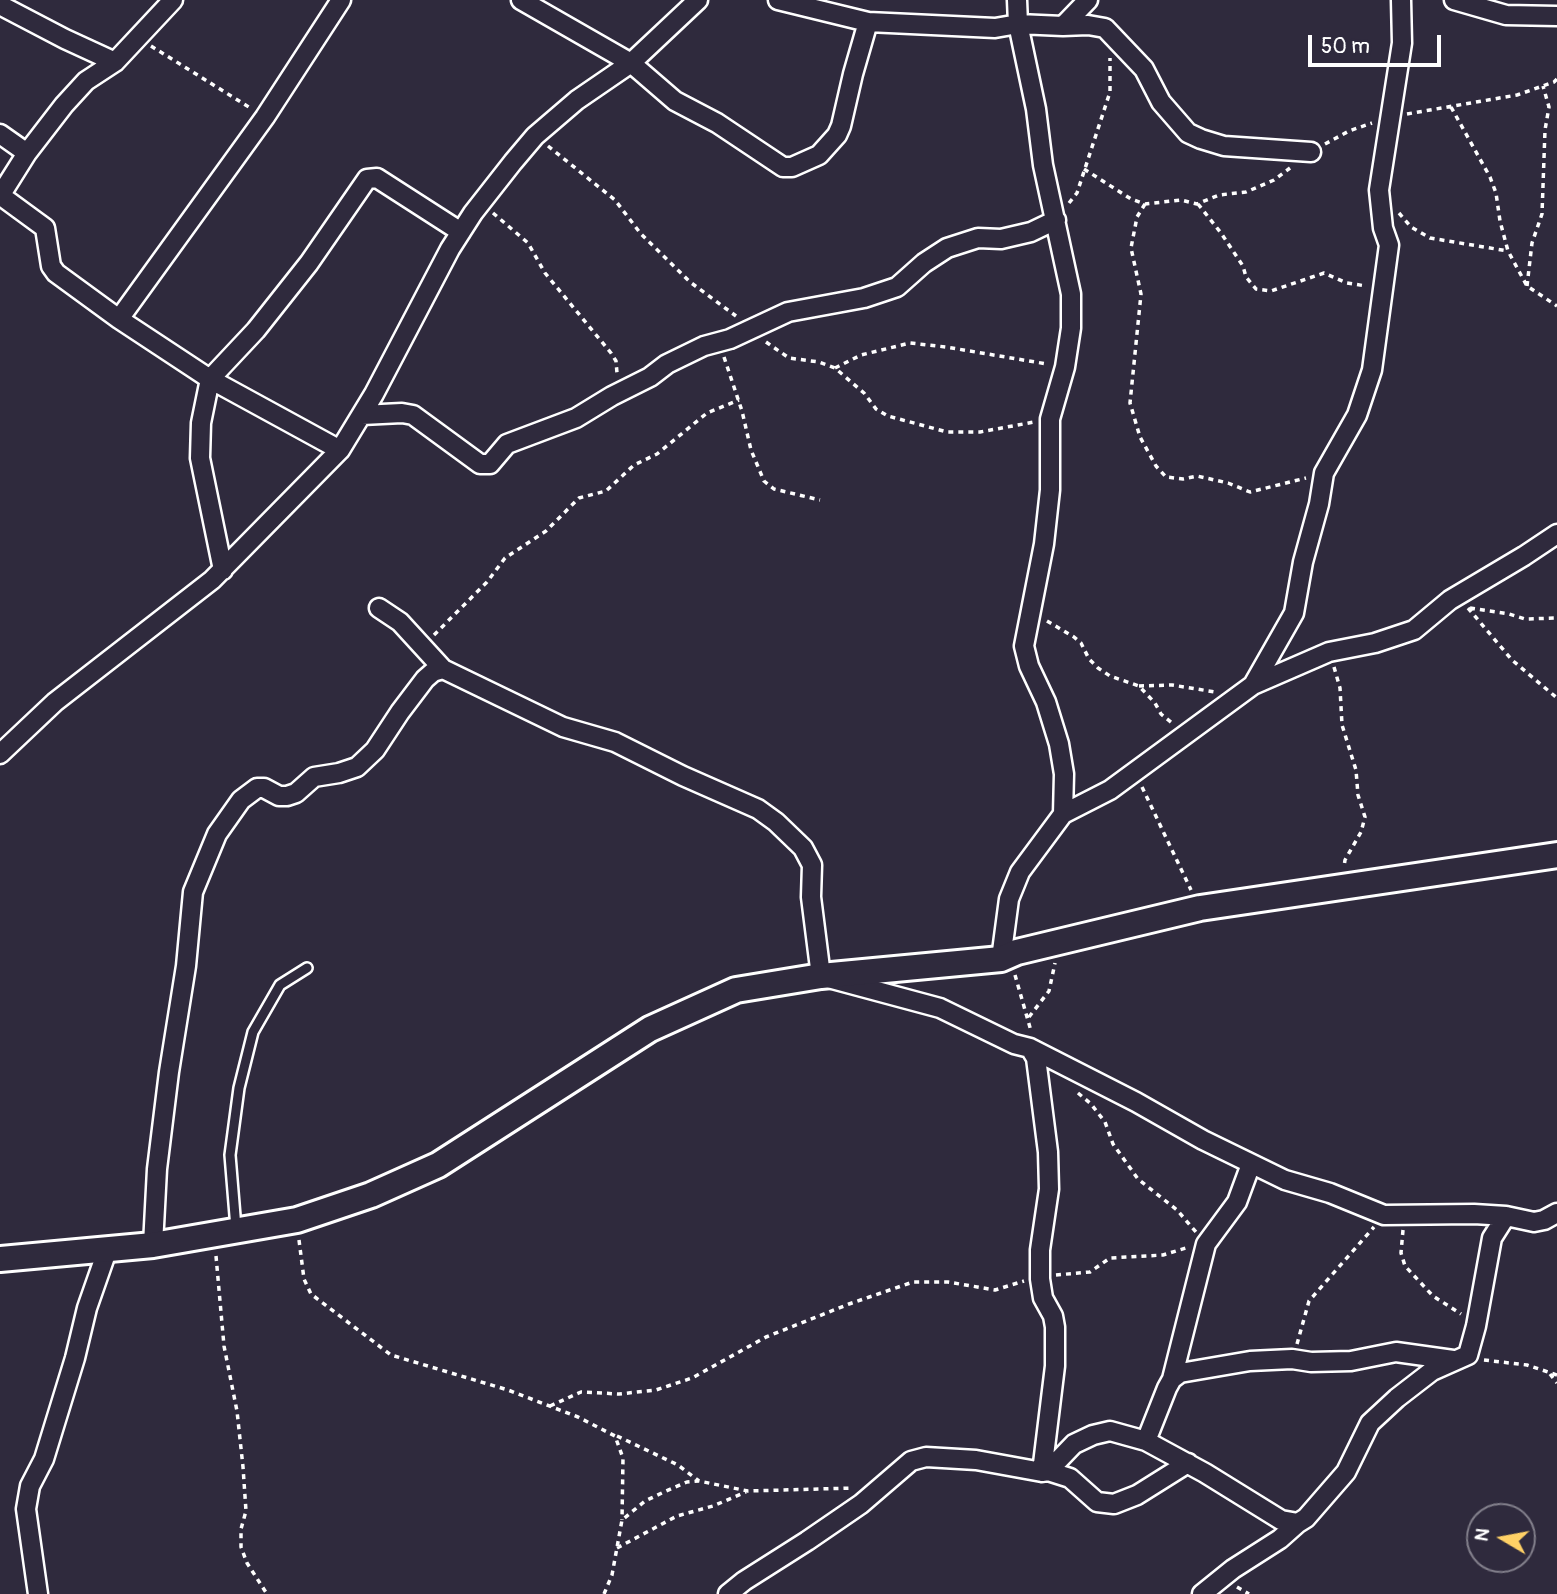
<!DOCTYPE html>
<html>
<head>
<meta charset="utf-8">
<style>
  body { margin:0 }
  #map { position:relative; width:1557px; height:1594px; overflow:hidden; background:#2f2a3d; font-family:Pangolin,sans-serif }
  canvas { display:block }
  .north { position:absolute; left:1466px; top:1503px; width:70px; height:70px; box-sizing:border-box; background:#2f2a3d; border:2px solid #827f8b; border-radius:50%; rotate:280deg; font-size:19px; font-weight:700; line-height:28px; text-align:center; color:#fff }
  .north::after { content:''; display:block; margin:auto; width:24px; height:32px; background:#ffd166; clip-path:polygon(50% 0,100% 100%,50% 72%,0 100%) }
  .scale { position:absolute; left:1308px; top:35px; width:133px; height:32px; box-sizing:border-box; border:4px solid #fff; border-top:0; padding-left:9px; font-size:21px; line-height:24px; white-space:nowrap; color:#fff; -webkit-text-stroke:5px #2f2a3d; paint-order:stroke }
</style>
</head>
<body>
<div id="map">
<canvas width="1557" height="1594"></canvas>
<div class="north">N</div>
<div class="scale">50 m</div>
</div>
<script>
const ctx = document.querySelector('canvas').getContext('2d');
ctx.lineJoin = 'round';
function toPath(rows) {
  const path = new Path2D();
  for (const r of rows) {
    path.moveTo(r[0], r[1]);
    for (let i = 2; i < r.length; i += 2) path.lineTo(r[i], r[i + 1]);
  }
  return path;
}
function strokePath(path, color, width, dash) {
  ctx.strokeStyle = color;
  ctx.lineWidth = width;
  ctx.lineCap = dash ? 'butt' : 'round';
  ctx.setLineDash(dash || []);
  ctx.stroke(path);
}
const lane = toPath([
  [236,1228,230,1155,239,1088,253,1032,280,985,307,968]
]);
const street = toPath([
  [521,0,631,63,675,101,717,123,783,167,792,167,819,155,837,135,841,126,853,74,868,22],
  [778,0,868,22,995,28,1018,24,1063,26,1088,25,1105,28,1144,69,1161,102,1188,133,1201,139,1224,146,1311,152],
  [1017,0,1018,24,1036,109,1043,165,1071,294,1071,328,1065,367,1050,419,1050,490,1044,544,1024,646,1029,666,1046,702,1059,744,1064,774,1063,814],
  [1454,0,1506,15,1557,16],
  [0,5,65,39,115,62],
  [1063,26,1088,0],
  [0,134,27,153],
  [0,195,45,228,51,266,56,273,119,319,210,379,340,450],
  [0,196,27,153,64,105,86,81,115,62,173,0],
  [119,319,265,117,341,0],
  [362,415,402,413,413,415,480,464,490,464,507,444,576,418,612,396,650,377,667,364,704,346,730,339,788,312,864,298,897,287,924,263,947,248,978,238,1001,239,1031,232,1056,220],
  [223,570,200,458,201,423,210,379,256,330,309,263,367,179,377,178,461,232],
  [379,608,400,622,443,669,563,727,615,742,683,776,758,809,776,822,803,848,812,865,811,897,821,976,940,1008,1014,1044,1030,1048,1136,1102,1203,1140,1285,1180,1330,1193,1384,1215,1474,1214,1506,1216,1534,1222,1544,1220,1557,1213],
  [1253,685,1294,613,1303,562,1319,504,1324,473,1357,415,1372,370,1389,245,1383,228,1379,190,1402,43,1401,0],
  [0,754,55,702,212,580,340,450,374,394,450,249,473,213,513,162,535,136,577,100,631,63,698,0],
  [1001,959,1009,899,1020,872,1063,814,1110,790,1253,685,1329,652,1375,643,1414,630,1450,600,1524,556,1557,534],
  [1030,1048,1036,1058,1048,1152,1049,1189,1040,1250,1040,1279,1043,1298,1053,1316,1055,1327,1055,1366,1042,1472],
  [153,1245,157,1169,169,1072,186,966,193,892,217,834,241,800,257,788,264,788,279,796,287,796,296,793,314,777,339,773,357,767,375,750,400,712,425,679,433,672,443,669],
  [1172,1379,1206,1244,1237,1202,1251,1164],
  [1146,1441,1205,1473,1281,1520,1298,1523,1306,1518,1346,1472,1370,1423,1397,1398,1432,1371,1468,1355,1476,1326,1492,1238,1506,1216],
  [1048,1471,1070,1478,1097,1502,1114,1504,1137,1495,1188,1463],
  [38,1594,26,1509,30,1486,44,1459,75,1358,87,1308,108,1248],
  [728,1594,744,1581,807,1541,861,1504,911,1461,926,1457,976,1460,1042,1472,1048,1471,1074,1444,1093,1435,1110,1431,1146,1441,1167,1388,1172,1379,1180,1373,1250,1361,1292,1359,1311,1362,1351,1361,1396,1352,1453,1360],
  [1202,1594,1233,1569,1280,1539,1298,1523]
]);
const secondary = toPath([
  [0,1259,153,1245,297,1220,371,1195,438,1165,650,1029,736,990,821,976,1001,959,1017,952,1200,908,1557,855]
]);
strokePath(lane, '#fff', 14);
strokePath(street, '#fff', 23);
strokePath(secondary, '#fff', 30);
strokePath(toPath([
  [151,46,252,109],
  [1451,107,1490,177,1496,193,1500,221,1508,251,1527,286,1557,306],
  [1407,114,1517,95,1554,82,1557,79],
  [1325,144,1349,131,1372,123],
  [548,146,615,200,641,234,690,282,736,316],
  [1084,169,1131,199,1145,204,1181,200,1197,204,1219,195,1246,192,1274,180,1290,168],
  [1069,203,1077,193,1110,92,1110,58],
  [1145,204,1137,217,1131,248,1141,294,1130,403,1140,437,1156,466,1166,477,1183,479,1197,476,1228,483,1250,492,1306,478],
  [1198,204,1221,233,1243,266,1246,277,1256,289,1271,291,1324,273,1347,283,1366,286],
  [493,213,528,243,545,273,611,353,616,361,617,373],
  [1399,213,1411,227,1430,238,1508,251],
  [1527,286,1532,243,1542,214,1545,130,1549,107,1543,86],
  [766,342,789,358,819,362,835,368,864,393,876,409,888,416,947,432,980,432,1034,422],
  [724,357,742,411,751,450,764,481,774,489,820,500],
  [835,368,861,355,910,343,946,347,1047,364],
  [1468,608,1512,660,1557,698],
  [1470,608,1509,614,1525,619,1557,618],
  [1047,621,1074,637,1081,643,1089,659,1098,668,1110,676,1139,686,1155,703,1161,714,1172,723],
  [434,635,487,582,505,558,546,531,579,498,606,491,634,465,657,454,707,413,739,400],
  [1334,667,1340,688,1342,725,1356,770,1358,795,1365,817,1361,832,1345,860,1344,867],
  [1139,686,1172,685,1215,692],
  [1142,787,1191,890],
  [1015,975,1031,1031],
  [1029,1017,1049,991,1055,963],
  [1078,1093,1091,1104,1105,1122,1113,1144,1138,1179,1177,1210,1196,1232],
  [1403,1230,1401,1253,1405,1266,1433,1296,1461,1314],
  [299,1240,304,1279,311,1294,391,1355,508,1390,578,1417,615,1436,623,1458,622,1520],
  [216,1256,224,1346,237,1411,243,1467,246,1511,241,1529,241,1547,247,1563,267,1594],
  [1056,1275,1090,1272,1110,1258,1163,1255,1189,1247],
  [1297,1344,1309,1301,1374,1227],
  [1484,1360,1527,1365,1557,1375],
  [1550,1374,1557,1383],
  [550,1406,581,1392,619,1394,656,1390,692,1378,766,1337,849,1304,913,1282,948,1282,995,1290,1024,1281],
  [617,1436,678,1465,699,1481],
  [617,1548,677,1516,713,1506,746,1492],
  [1237,1587,1249,1594],
  [604,1594,612,1575,622,1520,645,1501,664,1492,687,1482,699,1481,748,1491,853,1488]
]), '#fff', 3.5, [5, 5]);
strokePath(lane, '#2f2a3d', 9);
strokePath(street, '#2f2a3d', 18);
strokePath(secondary, '#2f2a3d', 24);
</script>
</body>
</html>
